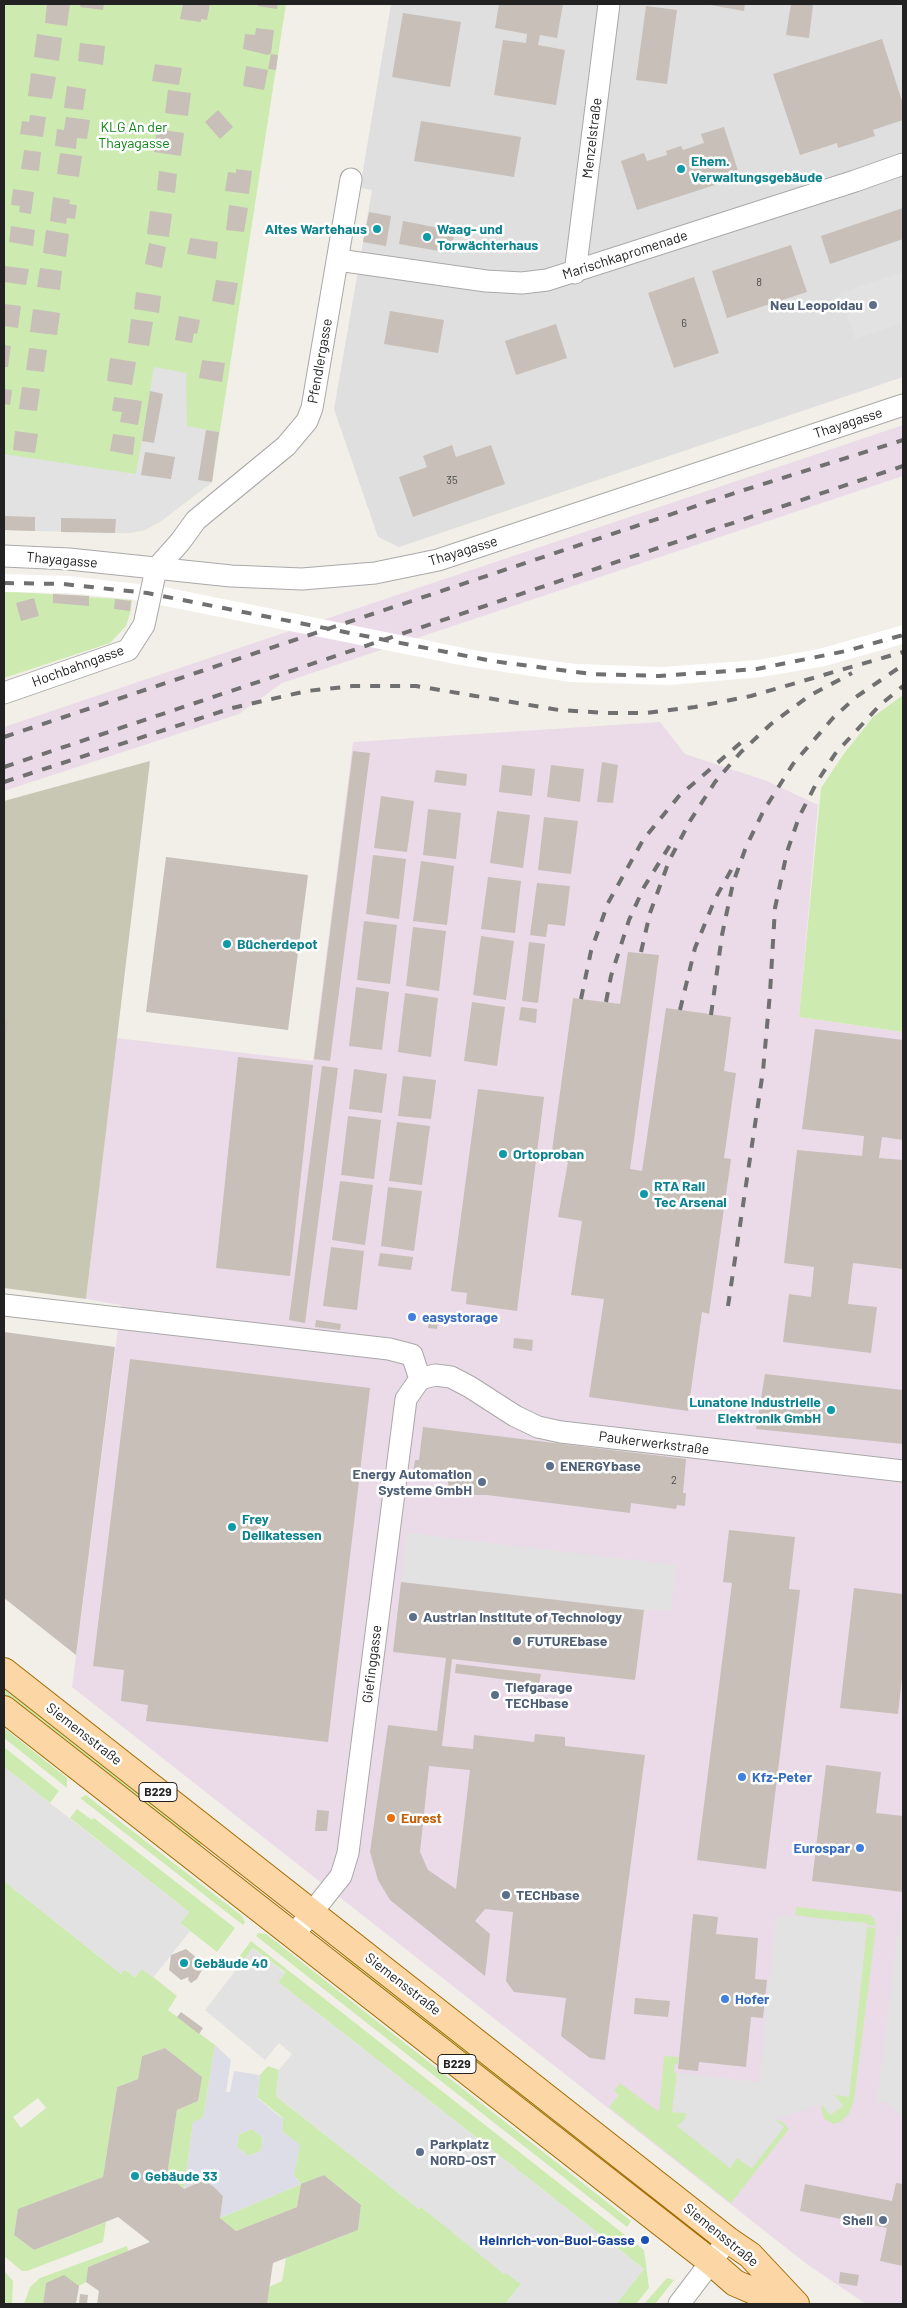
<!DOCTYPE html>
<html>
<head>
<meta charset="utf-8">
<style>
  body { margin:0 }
  #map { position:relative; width:907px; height:2308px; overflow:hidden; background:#f2efe9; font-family:Barlow,sans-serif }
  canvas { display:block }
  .frame { position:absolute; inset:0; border:5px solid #222; pointer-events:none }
</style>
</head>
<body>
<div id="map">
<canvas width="907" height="2308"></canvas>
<div class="frame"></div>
</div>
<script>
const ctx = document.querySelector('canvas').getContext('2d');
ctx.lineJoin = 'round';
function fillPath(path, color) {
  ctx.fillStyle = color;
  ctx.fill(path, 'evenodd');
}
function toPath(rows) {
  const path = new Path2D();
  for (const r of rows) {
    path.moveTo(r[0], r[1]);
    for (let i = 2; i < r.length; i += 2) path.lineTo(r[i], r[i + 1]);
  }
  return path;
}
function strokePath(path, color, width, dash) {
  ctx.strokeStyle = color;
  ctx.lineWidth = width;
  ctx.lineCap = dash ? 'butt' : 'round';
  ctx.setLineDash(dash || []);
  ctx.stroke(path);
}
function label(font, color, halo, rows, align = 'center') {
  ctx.font = font + ' Barlow,sans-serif';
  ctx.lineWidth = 5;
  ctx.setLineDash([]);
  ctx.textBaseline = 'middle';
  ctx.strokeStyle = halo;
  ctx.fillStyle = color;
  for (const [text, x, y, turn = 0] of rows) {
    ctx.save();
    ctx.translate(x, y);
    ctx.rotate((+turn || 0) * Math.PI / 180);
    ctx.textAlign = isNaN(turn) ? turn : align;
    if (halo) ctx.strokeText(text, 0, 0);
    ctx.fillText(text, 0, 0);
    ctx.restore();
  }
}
fillPath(toPath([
  [391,4,903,4,903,377,399,547,378,537,334,409,372,190,360,188]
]), '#e0dfdf');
fillPath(toPath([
  [903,425,903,476,282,683,239,714,4,791,4,727],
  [660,722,685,754,767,781,818,805,799,1017,903,1032,903,2304,866,2304,808,2265,72,1687,121,1305,86,1299,116,1038,313,1061,353,742]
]), '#ebdbe8');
fillPath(toPath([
  [150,761,86,1299,4,1288,4,801]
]), '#c7c7b4');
fillPath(toPath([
  [4,4,286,4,212,482,161,521,145,530,129,533,4,530],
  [4,591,132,600,131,610,126,626,110,643,4,678],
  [903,695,903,1032,799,1017,821,788,843,755,873,717],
  [4,1681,205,1840,198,1849,4,1696],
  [4,1728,67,1778,67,1788,4,1738],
  [4,1747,59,1791,50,1803,4,1767],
  [86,1795,242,1916,245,1922,243,1925,80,1798],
  [77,1809,92,1820,94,1818,235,1928,217,1952,180,1923,189,1912,70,1818],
  [4,1881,121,1974,124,1969,135,1977,142,1968,177,1996,168,2010,215,2045,203,2118,193,2123,184,2189,167,2175,177,2110,198,2101,201,2077,165,2048,142,2056,138,2079,117,2087,103,2177,18,2210,14,2235,34,2250,106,2222,103,2242,27,2271,22,2271,4,2256],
  [38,2098,46,2108,21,2128,13,2117],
  [796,1907,870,1915,874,1918,876,1926,795,1915],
  [867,1927,876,1928,854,2100,849,2114,840,2122,834,2124,824,2119,821,2108,823,2104,830,2114,835,2094,849,2096],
  [258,1933,266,1934,631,2221,627,2227,256,1936],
  [251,1941,644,2250,649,2288,636,2304,616,2304,644,2269,278,1982,285,1972,253,1948,238,1968,236,1961],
  [349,1953,637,2184,605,2167,342,1962],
  [664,2056,679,2057,678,2064,675,2064,674,2073,677,2073,672,2111,686,2113,685,2119,729,2168,737,2158,752,2168,784,2127,774,2119,783,2122,789,2129,731,2203,609,2107,619,2095,614,2091,620,2083,659,2112],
  [268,2066,279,2070,276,2096,419,2209,421,2207,521,2284,505,2304,267,2304,269,2287,282,2281,286,2258,358,2230,361,2205,324,2175,301,2185,297,2207,236,2231,220,2218,301,2184,294,2175,299,2145,282,2131,283,2118,257,2097,260,2075],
  [252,2129,263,2138,261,2151,248,2156,237,2147,239,2134],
  [127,2246,128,2251,88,2267,86,2282,79,2286,46,2283,43,2304,24,2304,30,2287,40,2278],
  [4,2271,13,2281,12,2304,4,2304],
  [667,2278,674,2280,655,2304,644,2304]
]), '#cdebb0');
fillPath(toPath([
  [903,272,903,323,855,339,839,293],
  [154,367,186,373,187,426,219,432,212,482,161,521,145,530,129,533,4,530,4,454,136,474],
  [407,1533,676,1565,671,1610,644,1610,401,1582],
  [4,1767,189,1912,180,1923,190,1931,153,1978,142,1969,135,1977,125,1969,121,1974,4,1881],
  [901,1908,903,1908,903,2119,888,2103,877,2102],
  [776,1915,867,1923,849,2097,835,2095,843,2106,830,2115,822,2104,775,2119,784,2127,752,2168,737,2158,730,2168,677,2126,685,2119,686,2113,672,2112,677,2073,759,2082],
  [253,1948,285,1973,278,1982,644,2269,616,2304,505,2304,521,2284,506,2273,505,2275,421,2207,419,2209,276,2096,279,2070,292,2054,279,2043,265,2060,205,2010]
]), '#e2e2e2');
fillPath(toPath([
  [215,2045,231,2060,226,2092,230,2092,234,2071,260,2075,257,2098,283,2119,282,2131,300,2145,294,2175,301,2184,220,2218,223,2196,214,2187,204,2180,184,2189,193,2122,203,2118],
  [252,2129,263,2138,261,2151,248,2156,237,2147,239,2134]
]), '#dddde8');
fillPath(toPath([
  [4,574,68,576,164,587,479,651,576,664,663,667,758,660,819,649,903,625,903,644,825,666,762,677,669,685,570,682,465,666,130,599,68,593,4,592]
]), '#fff');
fillPath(toPath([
  [47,4,70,4,67,26,45,23],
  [81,4,104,4,103,10,80,7],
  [183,4,210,4,207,20,201,19,201,22,180,19],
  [258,4,278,4,277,9,258,6],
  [499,4,563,4,557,38,540,35,538,45,565,50,556,105,494,95,503,40,526,43,527,34,495,28],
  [705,4,745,4,744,11],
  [791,4,813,5,809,38,786,35],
  [646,6,677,10,667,84,636,80],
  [403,13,461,22,450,87,392,77],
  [256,28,274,30,271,53,268,55,243,49,245,34,255,35],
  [37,34,62,38,59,61,34,57],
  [882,39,903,104,903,120,873,130,875,136,838,148,837,143,800,155,773,74],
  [80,43,105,46,103,65,78,61],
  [271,54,278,55,276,70,268,69],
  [155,64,182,68,179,85,152,81],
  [246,66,268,70,264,90,243,86],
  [31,73,56,77,52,99,28,96],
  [67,86,86,89,83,110,64,108],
  [168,90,191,93,188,116,165,113],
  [218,110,233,127,220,139,205,122],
  [30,115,46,117,43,137,20,134,22,121,29,122],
  [66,117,90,120,87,139,77,138,76,149,55,146,57,129,64,130],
  [421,121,521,137,514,177,414,161],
  [724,127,740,177,637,210,621,161,644,153,647,161,667,155,666,151,681,146,683,150,704,143,701,134],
  [157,129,184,133,181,156,154,152],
  [24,150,41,152,39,171,21,169],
  [60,153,82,156,79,177,57,174],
  [236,169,252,171,249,194,225,191,228,172,236,173],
  [159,171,177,174,175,193,157,190],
  [13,189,34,192,31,214,19,212,20,206,11,205],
  [53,197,70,200,69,204,77,205,75,219,67,218,66,224,50,221],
  [229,205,248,208,244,232,226,230],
  [903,208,903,239,830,264,821,236],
  [150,211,172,214,169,237,147,234],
  [369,212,391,216,386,246,363,242],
  [403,221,455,231,450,253,399,244],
  [11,226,35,230,33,246,9,242],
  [46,230,69,234,66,257,43,253],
  [190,238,218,242,216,259,187,254],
  [149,243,166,247,162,268,145,264],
  [791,245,807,292,727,318,712,271],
  [4,266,29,269,26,285,4,282],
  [40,268,62,271,60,290,37,287],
  [694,277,719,353,674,368,648,293],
  [216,280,238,283,234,305,212,301],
  [136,292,161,296,159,313,134,309],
  [4,304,21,306,18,328,4,326],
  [33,309,60,313,57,335,30,332],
  [390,311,444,320,438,353,384,344],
  [179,316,200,320,197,334,194,333,192,343,175,340],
  [131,319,153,322,149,346,128,343],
  [556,324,567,358,516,375,505,341],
  [4,345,11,346,8,367,4,367],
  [29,348,47,350,44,372,26,370],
  [110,358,136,362,132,385,107,381],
  [202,360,225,363,222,382,199,378],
  [22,387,40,389,37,411,19,409],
  [4,389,12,390,10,405,4,404],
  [150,391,163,394,154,443,142,441],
  [114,397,142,401,138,425,120,422,122,412,112,411],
  [206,430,219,432,212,482,198,480],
  [15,431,38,434,35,453,13,450],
  [113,434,135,437,133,455,110,451],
  [452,445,456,457,491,445,505,484,413,517,399,477,427,467,423,456],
  [145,452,175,457,171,479,141,475],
  [4,516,35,517,35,531,4,530],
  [61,518,116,519,115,533,61,532],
  [53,594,89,596,89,606,53,603],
  [34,598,39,616,21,621,16,603],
  [115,599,131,601,130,611,114,609],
  [353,751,370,753,330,1061,314,1059],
  [602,762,618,765,613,803,597,802],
  [502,765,535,769,532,796,499,792],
  [551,765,584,769,580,802,547,797],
  [436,770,467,774,466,786,434,782],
  [381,796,414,801,407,852,374,848],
  [428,809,461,813,456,859,423,855],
  [497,811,530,815,523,868,490,863],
  [544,817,578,821,571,874,538,870],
  [373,855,406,859,399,919,366,914],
  [166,857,308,875,288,1030,146,1012],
  [421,861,454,866,447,925,413,921],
  [488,877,521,881,515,933,481,929],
  [537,883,570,886,565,926,548,924,546,937,530,935],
  [364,921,397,925,390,984,357,980],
  [413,927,446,931,439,991,406,986],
  [481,936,514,941,506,1000,473,995],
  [529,942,545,944,538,1003,522,1001],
  [628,952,659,955,630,1169,642,1171,666,1008,731,1017,724,1071,736,1073,724,1158,731,1159,709,1314,702,1312,688,1411,589,1397,604,1299,571,1295,582,1221,558,1217,568,1162,551,1158,573,998,620,1004],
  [356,987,389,992,382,1050,349,1046],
  [405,993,438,998,431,1057,398,1052],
  [472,1002,505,1007,497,1066,464,1061],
  [521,1007,537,1009,536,1023,519,1020],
  [4,1019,8,1020,5,1044,4,1044],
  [815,1029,903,1040,903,1140,882,1137,879,1158,903,1160,903,1269,853,1263,848,1304,877,1307,871,1353,783,1342,789,1294,811,1297,814,1267,784,1263,797,1150,862,1156,864,1136,802,1129],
  [238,1057,313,1065,290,1276,216,1268],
  [322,1066,338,1068,305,1323,289,1320],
  [354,1069,387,1074,382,1113,349,1109],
  [403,1076,436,1080,431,1119,398,1116],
  [478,1089,544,1097,517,1311,466,1304,467,1293,451,1291],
  [348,1116,381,1120,374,1179,341,1175],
  [397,1122,430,1126,422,1185,389,1181],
  [340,1181,373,1185,365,1245,332,1240],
  [388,1187,422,1191,414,1251,381,1246],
  [331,1247,364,1251,357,1310,323,1306],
  [380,1253,413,1257,411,1270,378,1266],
  [430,1314,439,1315,437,1329,428,1328],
  [316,1320,341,1324,340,1330,315,1327],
  [4,1332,115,1347,76,1655,4,1598],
  [514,1338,533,1340,532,1351,513,1348],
  [130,1359,370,1388,328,1742,146,1721,148,1705,121,1701,124,1670,93,1666],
  [765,1374,903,1390,903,1444,756,1429],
  [423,1427,686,1459,683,1493,686,1493,685,1506,677,1505,676,1509,631,1503,630,1513,487,1495,449,1495,448,1481,422,1478,422,1473,413,1472,415,1460,419,1460],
  [729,1530,795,1537,789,1589,800,1590,766,1869,697,1860,732,1583,723,1582],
  [401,1582,644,1610,635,1680,452,1659,442,1746,473,1749,474,1735,534,1742,535,1734,565,1737,565,1746,645,1755,605,2060,590,2058,561,2036,566,1998,514,1992,506,1981,513,1912,485,1909,475,1921,490,1934,485,1976,390,1900,378,1880,370,1852,388,1725,437,1731,446,1658,393,1652],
  [429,1766,470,1770,456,1889,428,1870,420,1852],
  [854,1588,903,1594,903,1668,898,1714,840,1708],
  [456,1664,541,1674,539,1684,455,1673],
  [826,1765,881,1772,876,1813,903,1816,903,1892,812,1881],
  [317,1810,329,1811,327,1831,315,1831],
  [693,1914,718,1917,716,1934,758,1938,755,1979,767,1980,763,2018,751,2017,746,2067,699,2062,698,2071,678,2069],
  [186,1949,198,1959,197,1967,203,1968,197,1979,191,1983,188,1980,189,1977,181,1980,169,1970,171,1955],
  [635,1998,670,2001,668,2017,634,2014],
  [181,2012,203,2028,199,2034,177,2017],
  [165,2048,202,2077,198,2101,177,2110,167,2175,184,2189,204,2180,214,2187,223,2196,220,2218,236,2231,297,2207,301,2184,324,2175,361,2205,358,2230,273,2263,267,2304,97,2304,99,2291,86,2282,88,2267,150,2242,118,2217,34,2250,14,2235,18,2209,103,2177,117,2087,138,2079,142,2056],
  [896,2183,903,2184,903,2266,880,2261,887,2228,800,2211,805,2184,892,2201],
  [840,2272,859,2275,857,2286,839,2283],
  [64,2275,79,2286,76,2304,43,2304,46,2283],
  [80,2294,88,2295,87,2304,79,2304]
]), '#c7bfb8');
const minor = toPath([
  [338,260,486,281,522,283,547,280,855,181,903,164],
  [575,273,609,4],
  [4,556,69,559,231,576,302,579,375,573,438,560,903,405],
  [156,569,180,542,196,520,286,446,307,421,312,408,351,179],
  [4,693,128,650,144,625,156,569],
  [4,1305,389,1349,412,1355,420,1379],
  [293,1936,341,1876,348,1853,406,1399,420,1379,435,1375,451,1377,470,1387,515,1416,538,1427,561,1432,903,1471],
  [679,2304,720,2250]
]);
const major = toPath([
  [4,1671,728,2240,750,2255,796,2304],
  [4,1709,711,2262,735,2283,784,2304]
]);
strokePath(minor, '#a9a9a9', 23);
strokePath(major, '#a06b00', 28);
strokePath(minor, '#fff', 21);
strokePath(major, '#fcd6a4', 26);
strokePath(toPath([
  [4,583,63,584,147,593,492,661,591,674,659,676,757,669,846,651,903,635],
  [4,737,744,490,903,440],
  [4,767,903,466],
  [4,782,232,708,307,691,353,686,416,686,559,710,606,713,646,713,695,707,751,696,903,652],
  [641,952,650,913,669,861,690,821,715,782,741,752,771,724,809,696,852,673],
  [581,999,591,951,608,903,643,840,679,796,744,740],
  [606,1002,611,976,629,920,644,887,672,842],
  [680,1010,695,948,715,899,735,863],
  [711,1015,722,935,733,883,746,847,764,810,793,764,833,718,856,697,903,665],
  [728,1306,763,1071,770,993,775,908,787,852,799,817,817,782,835,754,879,706,903,686]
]), '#707070', 4, [10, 10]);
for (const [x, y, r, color] of [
  [681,169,5,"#0f9aa8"],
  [377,229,5,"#0f9aa8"],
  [427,237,5,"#0f9aa8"],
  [873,305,5,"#5c6f8a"],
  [227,944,5,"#0f9aa8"],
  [503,1154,5,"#0f9aa8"],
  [644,1194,5,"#0f9aa8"],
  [412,1317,5,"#3f7fe0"],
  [831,1410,5,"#0f9aa8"],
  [550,1466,5,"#5c6f8a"],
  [482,1482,5,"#5c6f8a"],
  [232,1527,5,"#0f9aa8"],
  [413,1617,5,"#5c6f8a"],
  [517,1641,5,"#5c6f8a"],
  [495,1695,5,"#5c6f8a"],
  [742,1777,5,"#3f7fe0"],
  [391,1818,5,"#e8710a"],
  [860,1848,5,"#3f7fe0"],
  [506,1895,5,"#5c6f8a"],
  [184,1963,5,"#0f9aa8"],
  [725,1999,5,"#3f7fe0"],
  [420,2152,5,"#5c6f8a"],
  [135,2176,5,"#0f9aa8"],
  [883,2220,5,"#5c6f8a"],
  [645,2240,5,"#1a4fb4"]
]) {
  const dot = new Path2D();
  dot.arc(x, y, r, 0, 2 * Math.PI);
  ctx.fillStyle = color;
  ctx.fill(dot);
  strokePath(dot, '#fff', 2);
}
label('11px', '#4b4948', null, [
  ["8",759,282],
  ["6",684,323],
  ["35",452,480],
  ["2",674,1480]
]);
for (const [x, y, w] of [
  [158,1792,38],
  [457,2064,38]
]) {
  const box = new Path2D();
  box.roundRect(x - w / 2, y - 9.5, w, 19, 4);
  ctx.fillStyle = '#fff';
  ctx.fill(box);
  strokePath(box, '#222', 1);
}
label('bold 12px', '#222', null, [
  ["B229",158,1792],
  ["B229",457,2064]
]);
label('14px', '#0c8416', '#fff', [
  ["KLG An der",134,127],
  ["Thayagasse",134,143]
]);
label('14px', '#222', '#fff', [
  ["Menzelstraße",592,138,-83],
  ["Marischkapromenade",625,255,-18],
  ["Pfendlergasse",320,361,-80],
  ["Thayagasse",848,423,-18],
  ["Thayagasse",463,551,-17],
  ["Thayagasse",62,560,5],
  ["Hochbahngasse",78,666,-20],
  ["Paukerwerkstraße",654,1443,7],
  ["Giefinggasse",372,1664,-83],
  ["Siemensstraße",84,1734,38],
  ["Siemensstraße",403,1984,38],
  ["Siemensstraße",721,2235,39]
]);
label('bold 14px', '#0d838f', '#fff', [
  ["Ehem.",691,161],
  ["Verwaltungsgebäude",691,177],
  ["Altes Wartehaus",367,229,"right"],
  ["Waag- und",437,229],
  ["Torwächterhaus",437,245],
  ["Bücherdepot",237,944],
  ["Ortoproban",513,1154],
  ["RTA Rail",654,1186],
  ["Tec Arsenal",654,1202],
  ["Lunatone Industrielle",821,1402,"right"],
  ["Elektronik GmbH",821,1418,"right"],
  ["Frey",242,1519],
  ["Delikatessen",242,1535],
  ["Gebäude 40",194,1963],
  ["Gebäude 33",145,2176]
], 'left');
label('bold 14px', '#4e5e75', '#fff', [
  ["Neu Leopoldau",863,305,"right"],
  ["ENERGYbase",560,1466],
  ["Energy Automation",472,1474,"right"],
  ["Systeme GmbH",472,1490,"right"],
  ["Austrian Institute of Technology",423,1617],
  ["FUTUREbase",527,1641],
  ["Tiefgarage",505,1687],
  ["TECHbase",505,1703],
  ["TECHbase",516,1895],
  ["Parkplatz",430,2144],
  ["NORD-OST",430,2160],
  ["Shell",873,2220,"right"]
], 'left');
label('bold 14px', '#366cbe', '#fff', [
  ["easystorage",422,1317],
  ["Kfz-Peter",752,1777],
  ["Eurospar",850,1848,"right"],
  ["Hofer",735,1999]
], 'left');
label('bold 14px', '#c56008', '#fff', [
  ["Eurest",401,1818]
], 'left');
label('bold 14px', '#164399', '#fff', [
  ["Heinrich-von-Buol-Gasse",635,2240]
], 'right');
</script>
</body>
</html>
